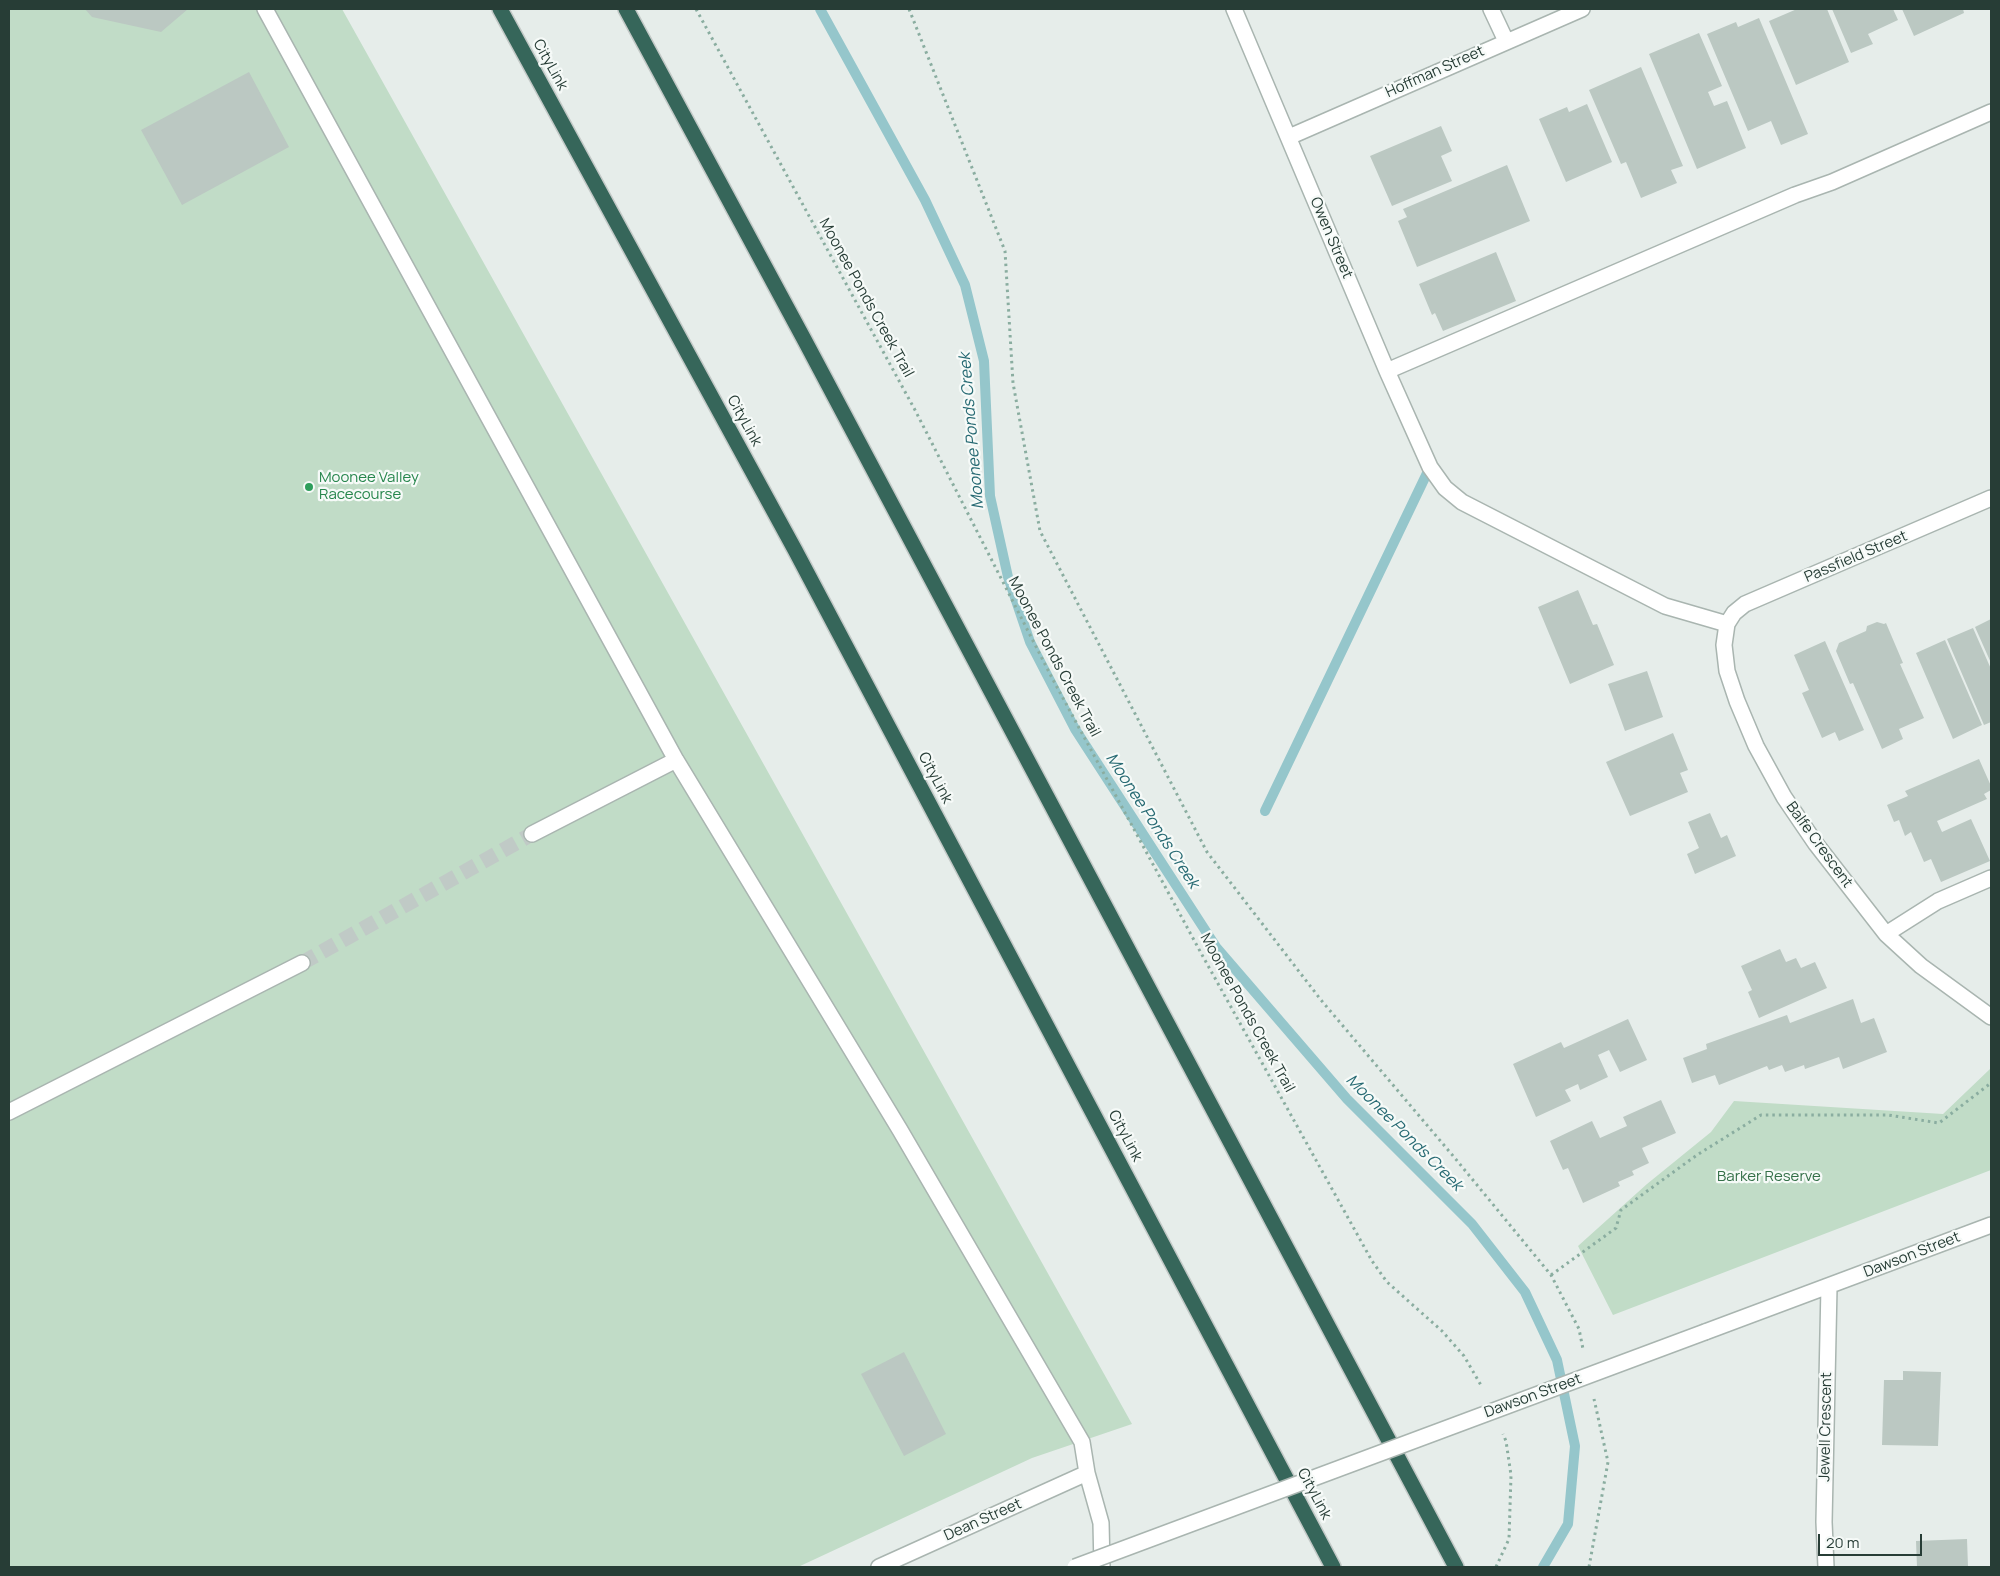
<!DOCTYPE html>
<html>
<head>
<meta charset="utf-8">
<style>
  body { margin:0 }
  #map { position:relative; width:2000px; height:1576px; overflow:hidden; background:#e6edea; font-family:Manrope,sans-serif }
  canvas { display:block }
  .frame { position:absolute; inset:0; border:10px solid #273d36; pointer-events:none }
  .scale { position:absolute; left:1818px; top:1534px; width:104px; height:22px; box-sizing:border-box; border:2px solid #273d36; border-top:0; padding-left:6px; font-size:15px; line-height:18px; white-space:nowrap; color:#273d36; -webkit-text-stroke:4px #f6faf8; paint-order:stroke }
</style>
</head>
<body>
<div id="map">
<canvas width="2000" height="1576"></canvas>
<div class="frame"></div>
<div class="scale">20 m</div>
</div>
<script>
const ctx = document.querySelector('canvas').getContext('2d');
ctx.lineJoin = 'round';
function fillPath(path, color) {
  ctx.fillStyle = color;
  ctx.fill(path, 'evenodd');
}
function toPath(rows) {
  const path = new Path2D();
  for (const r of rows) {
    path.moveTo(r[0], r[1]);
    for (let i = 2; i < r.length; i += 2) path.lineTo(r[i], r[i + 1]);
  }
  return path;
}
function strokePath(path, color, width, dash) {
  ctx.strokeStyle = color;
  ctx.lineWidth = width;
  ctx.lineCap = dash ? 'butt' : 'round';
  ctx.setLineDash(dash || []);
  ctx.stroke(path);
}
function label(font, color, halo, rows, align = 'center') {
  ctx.font = font + ' Manrope,sans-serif';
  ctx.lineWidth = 4.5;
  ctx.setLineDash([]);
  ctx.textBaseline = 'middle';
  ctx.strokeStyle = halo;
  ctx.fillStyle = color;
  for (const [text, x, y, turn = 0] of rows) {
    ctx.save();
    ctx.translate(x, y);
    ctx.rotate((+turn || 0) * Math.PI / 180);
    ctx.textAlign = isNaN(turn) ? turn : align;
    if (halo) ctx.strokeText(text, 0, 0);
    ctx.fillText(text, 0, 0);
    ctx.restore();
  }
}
fillPath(toPath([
  [9,9,342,9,1132,1424,1032,1458,798,1567,9,1567],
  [1990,1069,1991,1170,1613,1315,1578,1246,1647,1184,1711,1132,1734,1101,1943,1114]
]), '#c1dcc7');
strokePath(toPath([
  [820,9,925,200,965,285,984,361,990,496,1008,577,1030,642,1075,729,1216,947,1347,1099,1472,1224,1525,1292,1557,1360,1575,1446,1568,1524,1543,1567],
  [1265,811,1430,467]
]), '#95c6cb', 10);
fillPath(toPath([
  [85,9,188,9,161,32,92,17],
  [1797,9,1827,9,1849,62,1796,85,1769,21],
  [1832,9,1893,9,1898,20,1868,34,1873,44,1851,53],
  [1902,9,1963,9,1964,13,1914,36],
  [1759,18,1808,134,1781,145,1771,121,1748,131,1707,34,1736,22,1738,27],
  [1699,33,1722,86,1708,92,1714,106,1727,101,1746,148,1697,169,1649,54],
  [1641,67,1683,166,1671,170,1677,183,1641,198,1626,162,1621,164,1589,90],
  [249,72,289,147,182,205,141,130],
  [1587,104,1612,162,1566,182,1539,119,1567,107,1569,112],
  [1441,126,1452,151,1441,156,1452,181,1392,206,1370,156],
  [1507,165,1530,221,1417,267,1398,221,1407,217,1403,209],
  [1496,252,1516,301,1443,331,1435,313,1432,315,1419,284],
  [1578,590,1593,625,1597,624,1614,665,1570,684,1538,607],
  [1991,619,1991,663,1975,627],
  [1877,622,1884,624,1886,623,1903,663,1900,664,1924,718,1899,729,1903,739,1882,749,1853,683,1850,684,1836,651,1839,643,1866,631,1867,626],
  [1973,628,1991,669,1991,722,1984,725,1947,639],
  [1945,640,1982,725,1953,739,1916,653],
  [1825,641,1864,730,1839,741,1835,732,1822,738,1802,693,1809,690,1794,655],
  [1647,671,1663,717,1625,731,1608,684],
  [1673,733,1688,770,1680,773,1688,792,1630,816,1606,762],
  [1979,759,1991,786,1991,790,1984,794,1987,799,1937,821,1942,832,1971,819,1990,861,1941,882,1931,859,1924,862,1911,832,1905,836,1899,820,1894,822,1887,805,1908,796,1905,791],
  [1710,813,1721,838,1727,835,1736,856,1695,874,1687,854,1699,848,1688,822],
  [1780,949,1786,962,1796,958,1801,968,1815,962,1827,988,1759,1018,1748,992,1752,990,1741,966],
  [1853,999,1861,1023,1874,1018,1887,1052,1843,1069,1839,1057,1805,1069,1804,1065,1785,1072,1782,1065,1769,1070,1767,1066,1719,1085,1715,1075,1692,1083,1683,1058,1707,1049,1706,1044,1787,1015,1790,1023],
  [1628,1019,1647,1060,1620,1072,1609,1050,1598,1055,1608,1077,1580,1090,1578,1084,1565,1090,1571,1101,1536,1117,1513,1064,1561,1042,1564,1048],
  [1661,1100,1676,1133,1642,1148,1649,1163,1632,1171,1634,1175,1618,1182,1620,1186,1583,1203,1568,1168,1563,1170,1550,1141,1592,1121,1600,1138,1627,1126,1623,1117],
  [904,1352,946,1434,904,1456,861,1374],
  [1903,1371,1941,1372,1938,1446,1882,1445,1884,1380,1903,1380],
  [1967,1539,1968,1567,1917,1567,1916,1541]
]), '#bbc8c2');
strokePath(toPath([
  [302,963,532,834]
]), '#c0cac6', 15, [15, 8]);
const minor = toPath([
  [265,9,676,760,900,1130,1082,1442,1087,1473,1101,1523,1102,1567],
  [1234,9,1387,371,1430,467,1445,488,1462,502,1665,606,1727,624],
  [1491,9,1506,41],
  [1289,137,1582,9],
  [1387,371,1795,195,1832,182,1991,112],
  [1991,498,1745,604,1734,613,1727,624,1724,645,1727,671,1737,701,1756,746,1784,797,1816,844,1886,934,1921,966,1991,1017],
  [532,834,676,760],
  [1886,934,1938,901,1991,878],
  [9,1112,302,963],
  [1705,1332,1991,1225],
  [879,1567,1087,1473],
  [1826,1567,1824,1522,1829,1287]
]);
const highway = toPath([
  [500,9,795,550,1333,1567],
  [626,9,805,341,1456,1567]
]);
strokePath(minor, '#a9b5b0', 18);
strokePath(highway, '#c3c9c7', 18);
strokePath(toPath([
  [696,9,915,410,1051,676,1201,953,1372,1261,1387,1282,1442,1331,1464,1356,1482,1387],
  [909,9,1005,251,1013,383,1040,531,1207,852,1321,1000,1454,1157,1551,1275,1579,1329,1583,1349],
  [1551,1275,1616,1228,1621,1210,1697,1155,1761,1115,1888,1115,1939,1123,1991,1083],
  [1496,1567,1509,1539,1511,1475,1506,1441,1503,1434],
  [1589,1567,1608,1462,1594,1399]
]), '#8aada0', 3, [2.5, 4]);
strokePath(minor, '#fff', 15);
strokePath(highway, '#36665a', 15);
const minorBridge = toPath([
  [1075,1567,1705,1332]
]);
strokePath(minorBridge, '#a9b5b0', 18, []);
strokePath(minorBridge, '#fff', 15);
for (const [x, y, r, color] of [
  [309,487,5,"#2e9e5b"]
]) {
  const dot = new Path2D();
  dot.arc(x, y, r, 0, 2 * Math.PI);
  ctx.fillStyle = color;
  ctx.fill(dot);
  strokePath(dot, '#f6faf8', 2);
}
label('15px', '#273d36', '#f6faf8', [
  ["CityLink",550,65,61],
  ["Hoffman Street",1435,72,-24],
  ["Owen Street",1331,238,67],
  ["Moonee Ponds Creek Trail",866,298,61],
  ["CityLink",744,421,61],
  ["Passfield Street",1856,557,-23],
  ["Moonee Ponds Creek Trail",1054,657,62],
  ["CityLink",935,778,62],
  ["Balfe Crescent",1819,845,54],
  ["Moonee Ponds Creek Trail",1247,1013,61],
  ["CityLink",1125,1136,62],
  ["Dawson Street",1912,1255,-21],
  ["Dawson Street",1533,1396,-20],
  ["Jewell Crescent",1826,1427,-89],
  ["CityLink",1314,1494,62],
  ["Dean Street",983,1520,-24]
]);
label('15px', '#27864d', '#f6faf8', [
  ["Moonee Valley",319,478],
  ["Racecourse",319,495]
], 'left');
label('15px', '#357049', '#f6faf8', [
  ["Barker Reserve",1769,1177]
]);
label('italic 16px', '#276a73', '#f6faf8', [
  ["Moonee Ponds Creek",972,431,-95],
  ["Moonee Ponds Creek",1152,821,57],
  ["Moonee Ponds Creek",1404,1133,45]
]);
</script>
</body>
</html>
